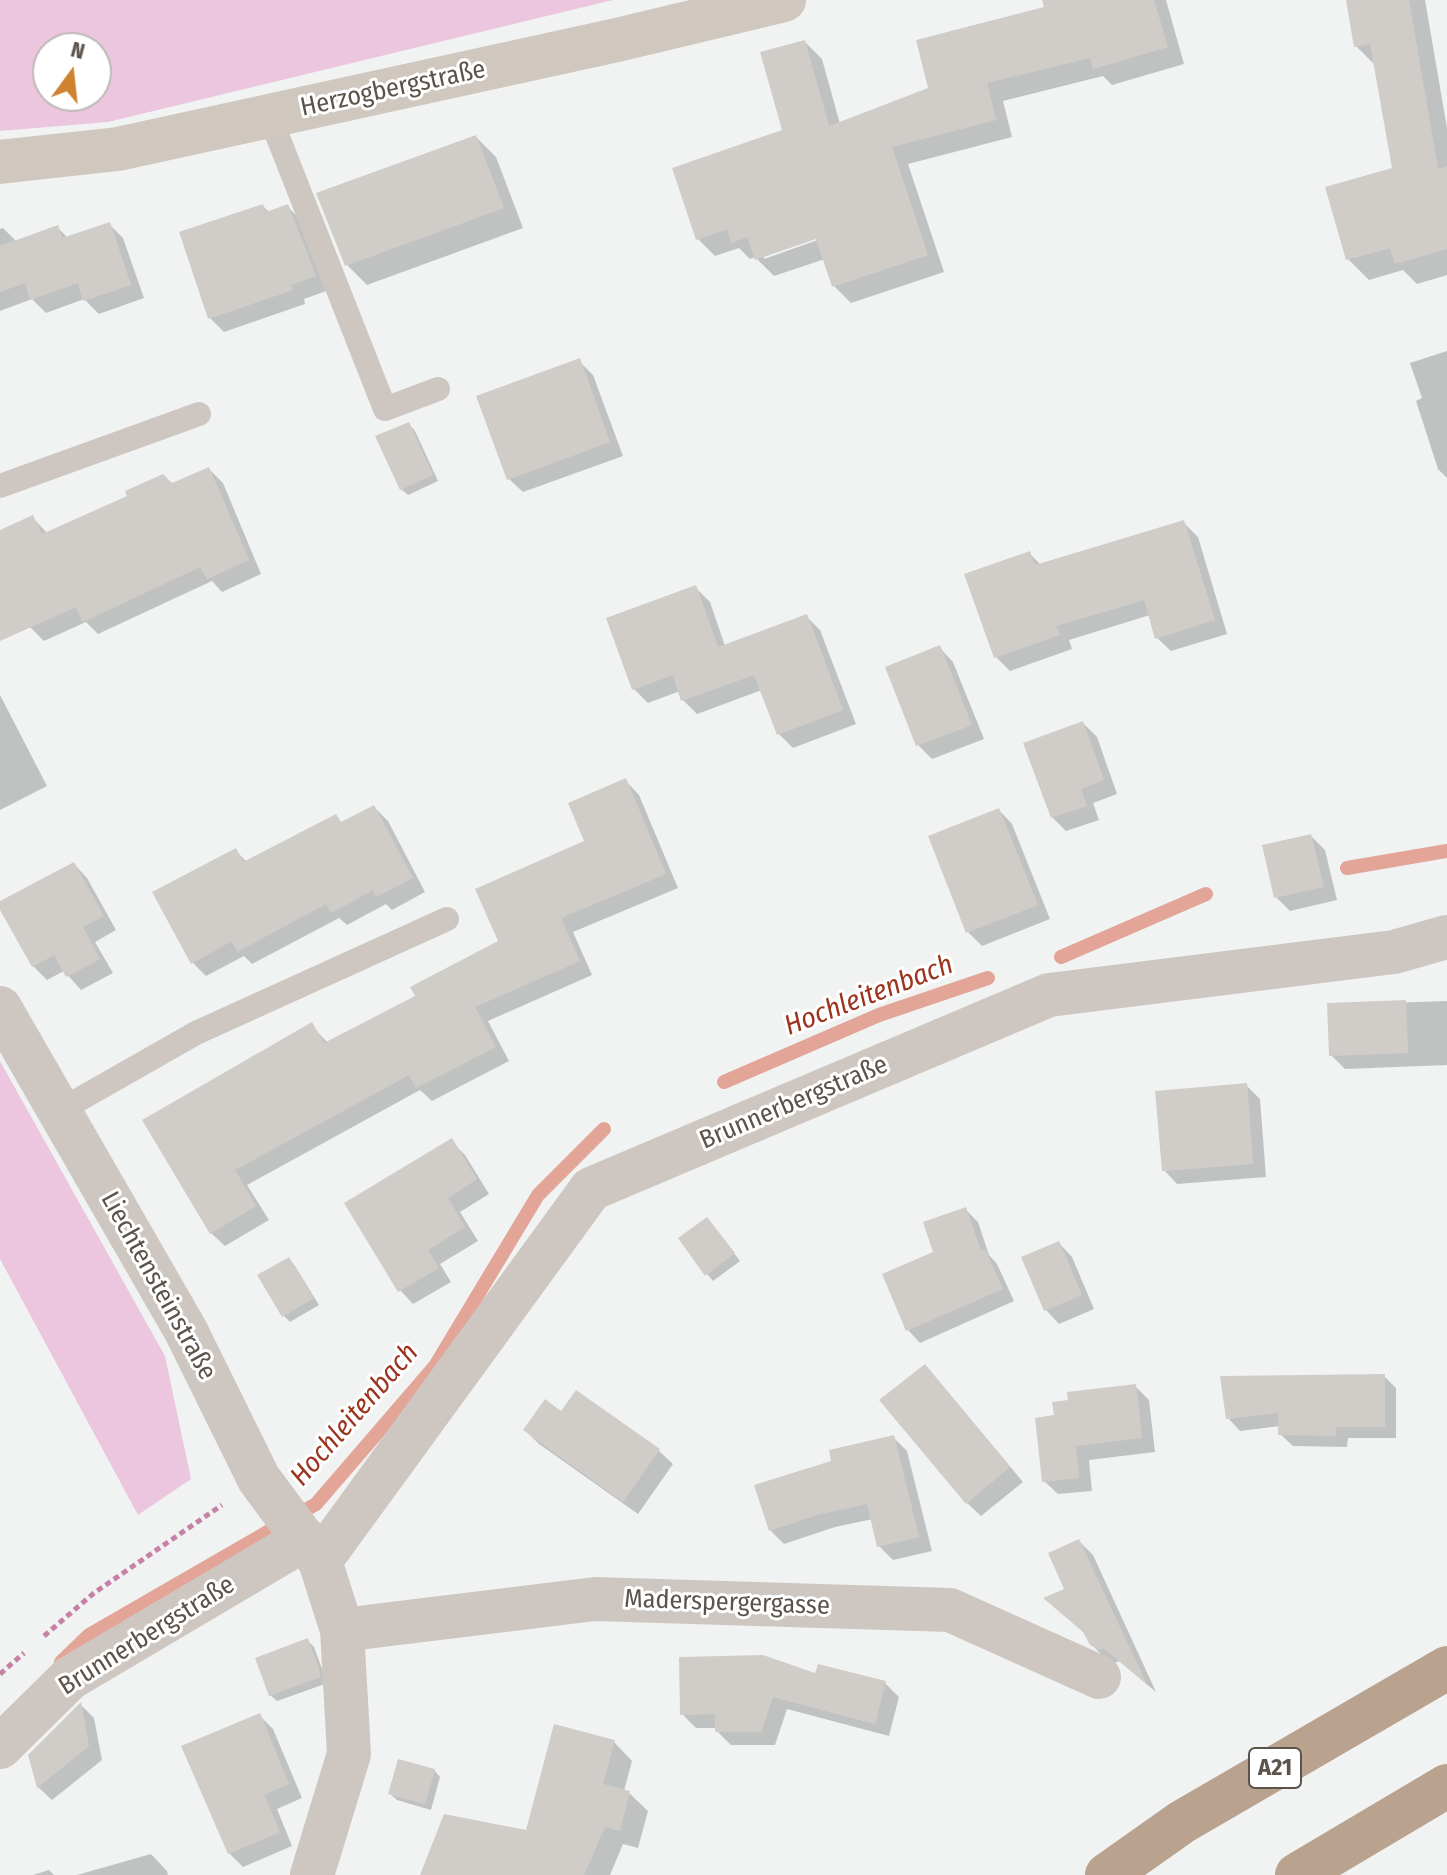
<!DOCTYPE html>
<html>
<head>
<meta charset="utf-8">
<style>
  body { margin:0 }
  #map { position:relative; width:1447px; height:1875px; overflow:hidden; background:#f1f3f3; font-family:"Fira Sans Condensed",sans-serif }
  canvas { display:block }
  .north { position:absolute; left:32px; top:32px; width:80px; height:80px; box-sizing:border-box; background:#fff; border:2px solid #bebab7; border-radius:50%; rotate:15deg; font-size:22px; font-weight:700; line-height:32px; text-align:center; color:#5c534b }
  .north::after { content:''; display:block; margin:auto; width:28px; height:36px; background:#cf8330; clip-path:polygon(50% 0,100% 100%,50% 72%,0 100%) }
</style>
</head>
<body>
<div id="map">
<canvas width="1447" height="1875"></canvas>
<div class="north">N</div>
</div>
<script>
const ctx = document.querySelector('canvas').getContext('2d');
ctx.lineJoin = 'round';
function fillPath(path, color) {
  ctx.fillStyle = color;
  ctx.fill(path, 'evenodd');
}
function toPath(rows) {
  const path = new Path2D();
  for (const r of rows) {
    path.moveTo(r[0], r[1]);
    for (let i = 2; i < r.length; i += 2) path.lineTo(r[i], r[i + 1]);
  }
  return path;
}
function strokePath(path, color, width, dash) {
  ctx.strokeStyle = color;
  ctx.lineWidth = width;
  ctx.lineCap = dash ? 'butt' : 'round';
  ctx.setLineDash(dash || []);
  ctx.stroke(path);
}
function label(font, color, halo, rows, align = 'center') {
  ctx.font = font + ' "Fira Sans Condensed",sans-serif';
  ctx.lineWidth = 6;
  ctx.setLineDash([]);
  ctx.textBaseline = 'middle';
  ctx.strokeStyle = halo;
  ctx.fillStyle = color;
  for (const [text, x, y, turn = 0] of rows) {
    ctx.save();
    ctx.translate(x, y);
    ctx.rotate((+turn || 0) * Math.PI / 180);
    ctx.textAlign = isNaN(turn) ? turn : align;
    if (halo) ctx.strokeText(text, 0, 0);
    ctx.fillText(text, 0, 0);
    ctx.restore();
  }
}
fillPath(toPath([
  [0,0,613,0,108,122,0,131],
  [48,48,96,48,96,96,48,96],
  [0,1061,165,1356,191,1479,138,1515,0,1259]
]), '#ebc6de');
fillPath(toPath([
  [1044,0,1166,0,1184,64,1112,85,1103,76,1003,101,1012,137,908,164,944,272,851,303,834,286,825,259,774,276,755,257,750,259,739,248,715,256,698,239,785,131,805,42,822,59,840,124,931,90,1046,8],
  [825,234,826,237,764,259,764,254],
  [1348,0,1425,0,1447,128,1447,275,1417,284,1403,270,1369,280,1348,259,1395,170,1376,66,1356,46],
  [476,137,496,157,523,228,367,285,346,264],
  [263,206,269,212,287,206,301,220,329,290,304,299,305,304,224,332,210,318],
  [109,224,123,238,144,298,99,314,84,299,46,313,32,299,0,311,0,229,3,228,17,242,57,227,68,238],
  [1447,351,1447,478,1438,469,1416,401,1422,398,1410,363],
  [579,361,593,375,623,456,523,492,509,479],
  [409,424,415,431,438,481,408,495,401,489],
  [209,469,223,483,261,574,222,592,212,581,98,634,86,622,44,641,30,627,0,559,0,532,33,518,48,534,172,485],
  [1184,523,1198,537,1227,634,1171,651,1157,638,1150,615,1069,640,1072,649,1010,671,996,657,1029,553,1041,565],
  [696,588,710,602,725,646,806,616,820,630,856,724,793,748,779,734,762,690,697,714,683,700,680,691,648,703,634,689],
  [940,648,953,662,984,739,932,759,918,745],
  [0,695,47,786,0,810],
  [1083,723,1097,737,1117,794,1093,803,1099,820,1066,831,1052,817],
  [626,781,639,795,678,888,573,932,592,975,488,1021,509,1061,432,1101,420,1090,247,1185,269,1220,225,1246,211,1233,145,1121,311,1025,328,1043,417,997,500,941,587,842],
  [374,807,388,821,425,892,392,910,386,904,347,925,339,918,252,964,244,956,206,976,193,963,235,850,247,862,335,816,343,824],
  [999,810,1012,824,1050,919,982,946,968,932],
  [1311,836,1325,850,1337,900,1290,911,1276,897],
  [74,864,87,878,116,930,95,942,113,973,81,990,64,971,47,980,33,966,0,906,0,904],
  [1447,1001,1447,1065,1345,1069,1331,1055,1329,1005],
  [1246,1085,1260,1099,1266,1177,1177,1184,1164,1170],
  [451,1141,465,1155,489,1194,460,1212,478,1241,440,1264,451,1282,413,1304,400,1290],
  [965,1209,978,1222,989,1255,997,1264,1014,1301,920,1343,908,1330,936,1253],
  [713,1226,740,1261,713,1281,707,1274],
  [1059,1243,1072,1257,1094,1309,1059,1324,1046,1310],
  [289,1259,295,1266,319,1305,290,1322,284,1316],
  [1384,1376,1396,1388,1396,1438,1348,1438,1347,1447,1293,1446,1280,1434,1280,1426,1240,1431,1228,1418],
  [938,1380,1023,1482,981,1516,967,1503],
  [1135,1386,1149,1400,1155,1452,1089,1460,1092,1491,1058,1494,1044,1481,1056,1417],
  [576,1393,659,1451,673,1464,638,1514,539,1444,525,1430,562,1414],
  [893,1437,907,1451,932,1551,893,1560,879,1546,873,1519,835,1527,784,1544,770,1530,834,1462],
  [1079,1541,1093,1555,1156,1692,1119,1661,1115,1663,1106,1659,1091,1644,1067,1590],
  [307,1640,314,1647,325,1677,325,1684,277,1701,270,1695],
  [817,1675,885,1683,899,1697,889,1736,787,1709,775,1745,731,1745,717,1731,717,1728,696,1728,682,1714],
  [81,1705,94,1718,102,1760,52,1800,38,1787,30,1756],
  [259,1715,273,1729,302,1798,277,1809,292,1846,243,1867,229,1853],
  [614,1742,632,1761,624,1791,629,1793,648,1811,638,1848,623,1844,610,1875,422,1875,527,1832],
  [434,1770,440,1777,431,1810,397,1800,390,1794],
  [151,1854,167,1871,168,1875,77,1875],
  [49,1870,54,1875,33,1875]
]), '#0003');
strokePath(toPath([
  [1347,868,1447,851],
  [1061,957,1206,894],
  [724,1082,879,1015,988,978],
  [61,1662,89,1635,316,1504,435,1366,538,1195,604,1129]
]), '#e2a598', 14);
fillPath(toPath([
  [1042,0,1154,0,1168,47,1093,69,1090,58,987,83,996,120,892,147,928,255,832,287,816,239,755,260,747,237,731,243,727,229,696,240,672,168,782,130,760,52,805,40,829,126,928,88,916,40,1044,7],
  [1346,0,1409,0,1438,169,1447,167,1447,249,1395,264,1390,248,1346,260,1325,187,1392,168,1370,44,1354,47],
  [476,135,504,208,345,266,316,193],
  [263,204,266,212,288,204,316,276,291,285,293,290,208,319,179,232],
  [110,222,131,285,83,301,78,283,30,300,25,283,0,292,0,246,58,225,62,238],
  [580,358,610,442,507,480,476,396],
  [409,422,433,475,400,490,375,436],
  [209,467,249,560,207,579,200,567,83,622,76,607,0,641,0,530,33,515,42,534,127,496,125,491,163,474,172,483],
  [1184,520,1215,620,1155,639,1144,600,1056,626,1060,635,994,658,964,574,1030,551,1035,565],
  [696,585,718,647,807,614,843,710,777,735,754,675,681,701,673,675,632,690,606,618],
  [940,645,972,725,916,746,885,667],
  [1083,721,1104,780,1081,789,1087,806,1051,818,1023,743],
  [626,778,666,874,561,918,580,961,475,1007,496,1047,416,1088,409,1075,235,1170,256,1206,210,1234,142,1120,312,1022,324,1043,415,996,410,987,498,941,475,889,584,841,568,803],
  [374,805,413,878,376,897,373,890,331,913,326,904,237,952,232,941,191,964,152,892,236,848,243,862,336,814,341,822],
  [999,808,1038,905,966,933,928,836],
  [1311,834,1324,887,1274,898,1262,845],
  [74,862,104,916,83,927,100,959,66,977,54,955,32,967,0,910,0,901],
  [1406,1000,1408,1053,1329,1056,1327,1003],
  [1247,1083,1253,1164,1162,1171,1155,1091],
  [452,1138,477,1179,448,1198,465,1227,428,1250,439,1268,398,1292,344,1203],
  [966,1207,981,1251,985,1249,1003,1289,906,1331,882,1274,933,1252,923,1222],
  [707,1217,735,1253,705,1276,678,1238],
  [1059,1241,1082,1295,1044,1311,1021,1257],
  [289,1257,314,1298,282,1317,257,1275],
  [925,1364,1010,1467,966,1504,879,1400],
  [1385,1374,1385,1427,1336,1427,1336,1436,1278,1435,1278,1413,1226,1419,1220,1376],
  [1136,1384,1142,1438,1076,1446,1079,1478,1042,1482,1035,1418,1054,1415,1052,1402,1068,1400,1067,1392],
  [576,1390,660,1449,623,1502,523,1430,545,1399,561,1411],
  [894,1435,919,1537,877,1547,867,1504,820,1514,769,1531,754,1485,831,1461,829,1450],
  [1079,1539,1125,1638,1147,1684,1103,1648,1100,1650,1090,1645,1083,1632,1043,1598,1064,1589,1048,1553],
  [308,1638,319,1669,320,1677,269,1696,255,1658],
  [763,1655,815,1673,818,1664,886,1681,875,1724,773,1697,761,1732,715,1732,715,1714,680,1715,679,1657],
  [81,1702,89,1746,37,1788,28,1755],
  [260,1713,289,1784,264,1795,280,1832,228,1854,181,1746],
  [554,1724,615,1740,603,1784,630,1791,620,1831,605,1827,584,1875,420,1875,444,1814,526,1830],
  [398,1759,435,1769,425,1804,388,1794]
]), '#d0cdc9');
strokePath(toPath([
  [44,1636,94,1593,222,1505],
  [0,1674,24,1653]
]), '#c582a6', 5, [6, 4]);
strokePath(toPath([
  [270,117,385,409,438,389],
  [0,486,199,414],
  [59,1111,196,1033,447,919]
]), '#cec7c1', 24);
strokePath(toPath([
  [0,1008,186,1331,259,1479,320,1561,342,1630,349,1754,312,1875],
  [320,1561,591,1189,1049,995,1394,952,1447,937],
  [342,1630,595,1599,950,1610,1099,1677],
  [0,1747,70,1678,305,1539]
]), '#cec7c1', 44);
strokePath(toPath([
  [0,162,118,149,617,40,784,0]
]), '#d0c7bf', 44);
strokePath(toPath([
  [1107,1875,1182,1822,1447,1668],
  [1297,1875,1447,1786]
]), '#b9a38f', 44);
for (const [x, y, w] of [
  [1275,1768,52]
]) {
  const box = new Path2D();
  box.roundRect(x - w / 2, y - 20, w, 40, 6);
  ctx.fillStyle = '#fff';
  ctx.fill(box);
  strokePath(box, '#5c534b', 2);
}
label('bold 24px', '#5c534b', null, [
  ["A21",1275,1768]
]);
label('26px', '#5c534b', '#fff', [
  ["Herzogbergstraße",393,89,-12],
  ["Brunnerbergstraße",794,1103,-23],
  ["Liechtensteinstraße",158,1286,61],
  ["Maderspergergasse",727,1603,2],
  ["Brunnerbergstraße",147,1636,-32]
]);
label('italic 28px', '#9c331e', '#fff', [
  ["Hochleitenbach",869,996,-21],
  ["Hochleitenbach",355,1415,-49]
]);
</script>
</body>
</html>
